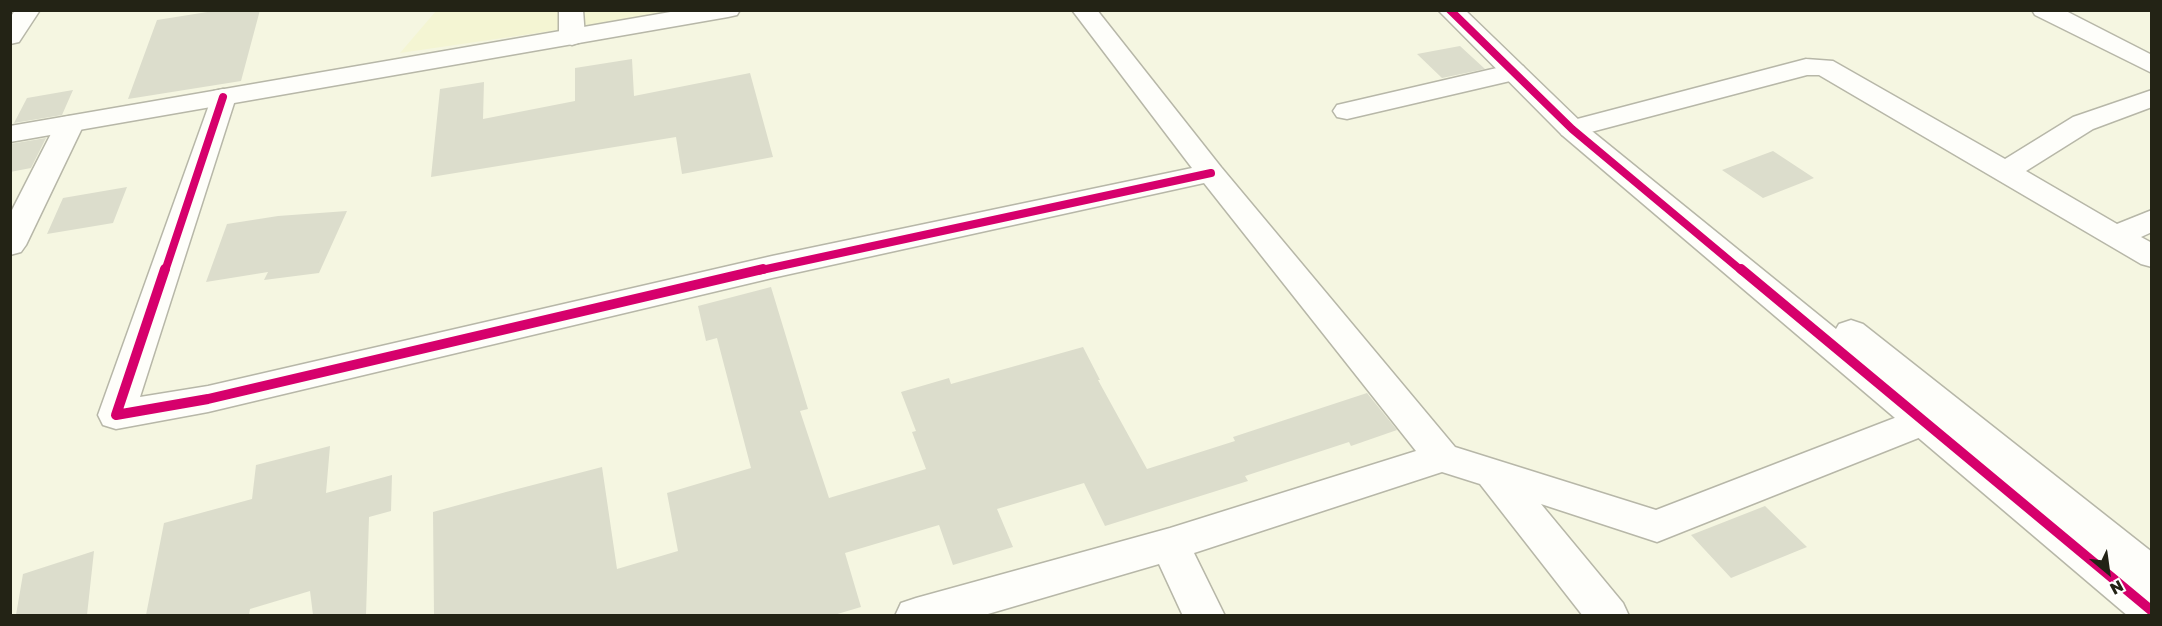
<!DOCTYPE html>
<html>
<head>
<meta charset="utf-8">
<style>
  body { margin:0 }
  #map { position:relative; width:2162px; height:626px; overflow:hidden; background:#f5f6e1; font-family:"Golos Text",sans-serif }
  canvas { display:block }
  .frame { position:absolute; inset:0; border:12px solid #232315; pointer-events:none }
  .north { position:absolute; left:2078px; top:542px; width:60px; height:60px; -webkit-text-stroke:4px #fff; paint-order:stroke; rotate:151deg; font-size:16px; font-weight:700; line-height:24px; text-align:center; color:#232315 }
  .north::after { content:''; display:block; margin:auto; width:21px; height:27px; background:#232315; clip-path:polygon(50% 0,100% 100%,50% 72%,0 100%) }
</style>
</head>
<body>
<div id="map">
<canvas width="2162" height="626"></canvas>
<div class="frame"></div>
<div class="north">N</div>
</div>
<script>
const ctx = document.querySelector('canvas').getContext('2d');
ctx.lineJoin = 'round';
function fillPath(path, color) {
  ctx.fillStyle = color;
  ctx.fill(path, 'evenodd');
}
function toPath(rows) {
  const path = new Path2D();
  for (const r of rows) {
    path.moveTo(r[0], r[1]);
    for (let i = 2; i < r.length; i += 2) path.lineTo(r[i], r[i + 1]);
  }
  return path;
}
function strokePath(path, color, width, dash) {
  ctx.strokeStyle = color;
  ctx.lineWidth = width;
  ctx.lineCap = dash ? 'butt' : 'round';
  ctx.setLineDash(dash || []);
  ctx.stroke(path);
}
fillPath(toPath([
  [436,11,688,11,400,53]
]), '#f4f5d3');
fillPath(toPath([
  [220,10,260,10,241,81,128,99,157,20],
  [1460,46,1485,69,1442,78,1417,54],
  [632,59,634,96,750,73,773,157,682,174,676,137,431,177,440,89,484,82,483,119,575,101,575,68],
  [73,90,62,115,14,123,27,98],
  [46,138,31,168,10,172,10,144],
  [1773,151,1814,178,1763,198,1722,170],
  [127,187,113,223,47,234,63,198],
  [347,211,319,273,264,280,268,272,206,282,227,224,278,216],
  [771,287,808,409,800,411,829,498,926,469,912,432,916,431,901,392,949,378,951,384,1083,347,1100,380,1098,380,1147,469,1235,441,1233,437,1367,393,1397,430,1351,446,1349,442,1245,476,1248,481,1105,526,1084,483,997,509,1013,547,953,565,939,525,845,553,861,607,834,615,434,615,433,512,506,492,602,467,617,569,678,551,667,493,751,468,717,338,706,341,698,306],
  [330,446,326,493,392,475,391,511,369,517,366,615,313,615,310,591,250,609,249,615,146,615,164,523,252,499,256,465],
  [1765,506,1807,547,1731,578,1691,535],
  [94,551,87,615,16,615,23,574]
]), '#dcddcc');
const street = toPath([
  [15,10,40,10,19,42,10,44,10,18,15,10],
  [559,10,583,10,585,37,581,42,572,45,563,42,559,37,559,10],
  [1072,10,1097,10,1221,167,1455,447,1656,510,1923,407,1936,411,1941,421,1936,431,1657,542,1541,504,1623,603,1629,616,1583,616,1480,484,1442,472,1194,553,1225,616,1183,616,1159,564,981,616,895,616,901,603,916,598,1170,528,1416,451,1204,183,772,278,208,412,116,429,103,425,98,415,214,91,223,89,232,91,236,97,140,397,208,386,772,256,1192,168,1072,10],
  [2032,10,2064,10,2152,55,2152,73,2035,15,2032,10],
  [1806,59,1833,61,2005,159,2073,117,2152,90,2152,107,2093,129,2026,171,2117,224,2152,210,2152,232,2141,237,2152,243,2152,267,2141,264,1819,75,1807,75,1572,137,1562,135,1558,129,1562,123,1806,59],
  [1514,64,1523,66,1527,72,1523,78,1347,119,1337,117,1333,111,1337,105,1514,64],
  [70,116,80,118,84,124,26,245,21,252,10,255,10,214,56,124,60,118,70,116]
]);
const secondary = toPath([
  [682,10,740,10,737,15,728,17,10,142,10,126,682,10],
  [1438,10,1465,10,1582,123,1836,329,1839,324,1851,320,1863,324,2152,552,2152,616,2128,616,1562,135,1438,10]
]);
strokePath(street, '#b7b7a8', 3);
strokePath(secondary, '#b7b7a8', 3);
fillPath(street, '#fefefa');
fillPath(secondary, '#fefefa');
strokePath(toPath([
  [1450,10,1572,129,1742,271],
  [165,271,223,97],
  [757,271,1211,173]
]), '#d6006c', 8);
strokePath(toPath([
  [165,269,116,415,208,399,763,269],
  [1741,269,2152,611]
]), '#d6006c', 10);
</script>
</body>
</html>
